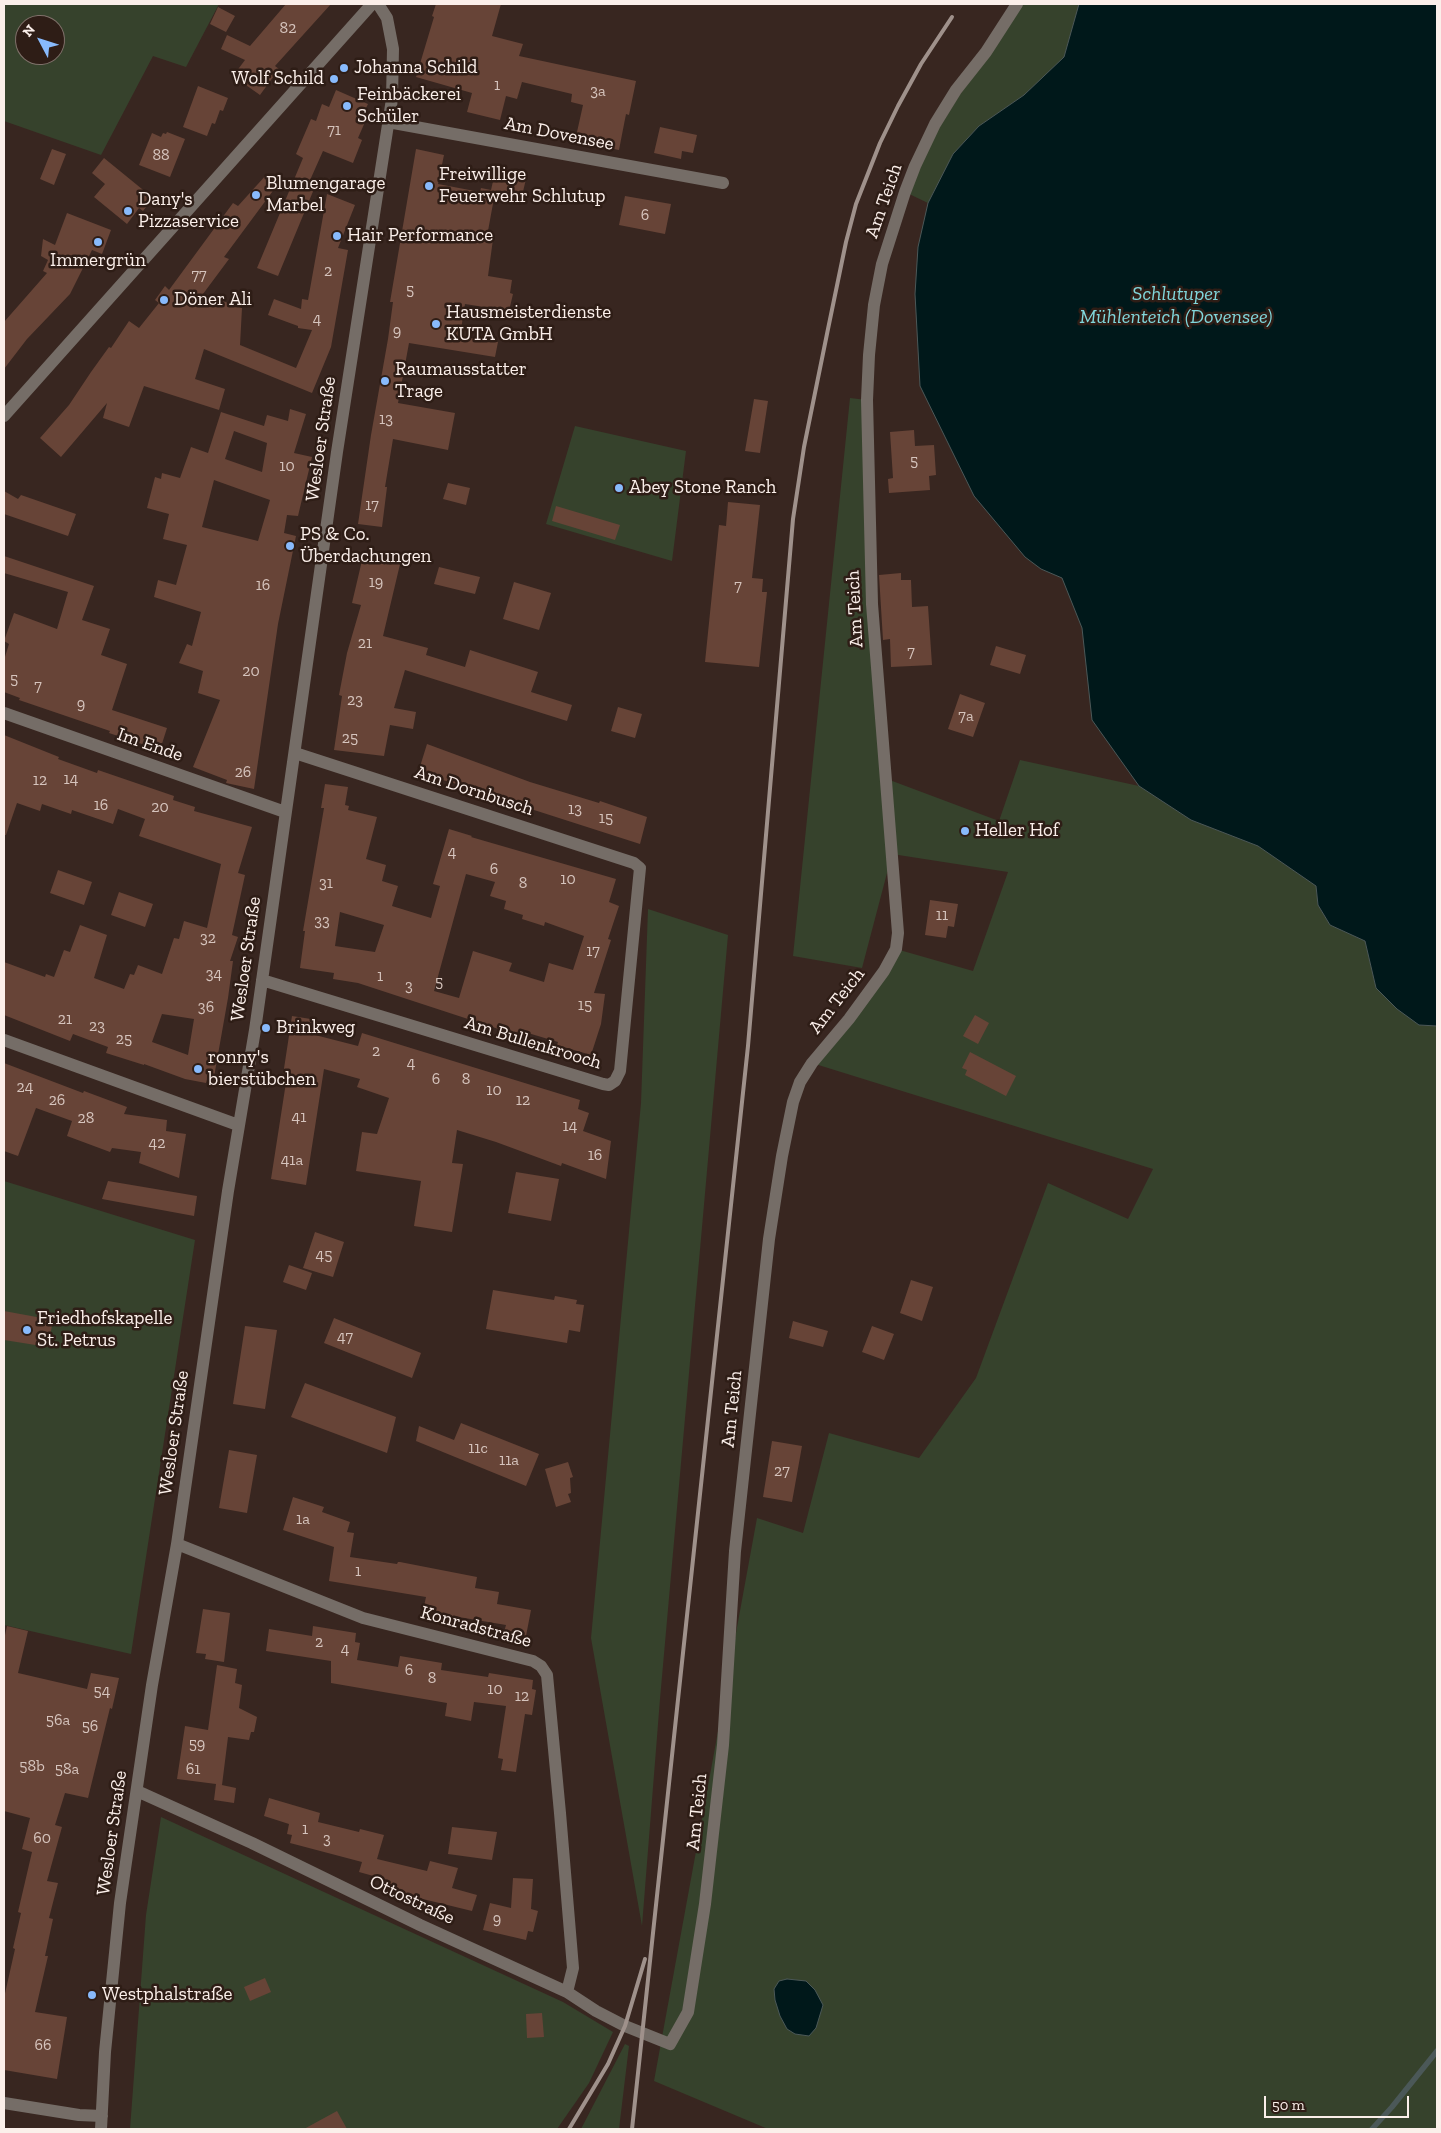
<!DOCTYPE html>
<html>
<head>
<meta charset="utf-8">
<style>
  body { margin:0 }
  #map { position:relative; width:1441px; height:2133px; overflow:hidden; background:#382620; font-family:"Zilla Slab",serif }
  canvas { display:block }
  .frame { position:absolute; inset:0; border:5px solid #fbefea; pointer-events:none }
  .north { position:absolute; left:15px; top:15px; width:50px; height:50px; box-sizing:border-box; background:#2e1d16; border:1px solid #80716b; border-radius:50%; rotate:310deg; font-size:14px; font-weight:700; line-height:20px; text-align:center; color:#fbefea }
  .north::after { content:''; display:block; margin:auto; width:18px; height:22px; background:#88bafc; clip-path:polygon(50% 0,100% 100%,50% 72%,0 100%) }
  .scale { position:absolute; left:1264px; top:2096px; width:145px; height:22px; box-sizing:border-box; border:2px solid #fbefea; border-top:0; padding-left:6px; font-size:15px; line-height:18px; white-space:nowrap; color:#fbefea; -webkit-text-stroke:4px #2e1d16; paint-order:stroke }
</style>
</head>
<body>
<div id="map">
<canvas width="1441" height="2133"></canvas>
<div class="frame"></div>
<div class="north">N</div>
<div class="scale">50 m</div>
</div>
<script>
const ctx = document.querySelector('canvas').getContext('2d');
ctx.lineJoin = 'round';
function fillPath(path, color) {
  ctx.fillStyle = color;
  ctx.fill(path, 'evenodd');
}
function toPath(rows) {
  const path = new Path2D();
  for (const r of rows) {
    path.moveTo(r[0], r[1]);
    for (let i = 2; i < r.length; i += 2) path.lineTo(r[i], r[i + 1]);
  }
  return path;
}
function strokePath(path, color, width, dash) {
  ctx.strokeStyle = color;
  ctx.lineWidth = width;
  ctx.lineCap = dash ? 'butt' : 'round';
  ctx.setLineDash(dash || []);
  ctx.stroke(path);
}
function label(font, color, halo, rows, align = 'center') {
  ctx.font = font + ' "Zilla Slab",serif';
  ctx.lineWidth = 5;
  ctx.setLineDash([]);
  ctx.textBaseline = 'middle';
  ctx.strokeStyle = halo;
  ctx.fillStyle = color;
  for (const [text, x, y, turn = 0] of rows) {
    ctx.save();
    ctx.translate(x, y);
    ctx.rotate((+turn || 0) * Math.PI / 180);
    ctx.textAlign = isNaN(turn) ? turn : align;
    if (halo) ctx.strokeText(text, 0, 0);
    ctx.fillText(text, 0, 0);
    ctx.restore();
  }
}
fillPath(toPath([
  [4,4,219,4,186,67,153,56,101,155,4,121],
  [25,25,55,25,55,55,25,55],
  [1017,4,1079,4,1064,57,1024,95,979,126,953,154,928,203,905,192,915,166],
  [850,398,867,400,887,779,999,821,1020,760,1139,786,1191,820,1258,846,1316,886,1318,905,1330,925,1365,941,1376,988,1419,1025,1437,1026,1437,2129,768,2129,654,2081,757,1518,803,1533,829,1433,919,1458,976,1378,1048,1183,1128,1219,1153,1169,812,1063,896,949,973,971,1008,872,892,854,862,968,793,956],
  [787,1979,818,2019,816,2028],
  [575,426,686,451,672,561,546,524],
  [648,909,728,935,660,1699,642,1926,591,1638,641,1103],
  [4,1181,195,1240,131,1654,4,1625],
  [161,1817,563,2002,613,2032,589,2083,557,2129,130,2129,146,1915],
  [625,2044,629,2046,619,2129,581,2129]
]), '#36422c');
const water = toPath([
  [1079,4,1437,4,1437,1026,1419,1025,1397,1009,1376,988,1365,941,1330,925,1318,905,1316,886,1258,846,1191,820,1139,786,1092,720,1082,628,1062,578,1041,569,1025,557,974,496,920,386,915,294,918,247,928,203,953,154,979,126,1024,95,1064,57,1079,4],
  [787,1979,806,1981,815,1990,823,2005,816,2028,809,2036,795,2034,787,2029,780,2016,775,2000,774,1989,779,1981,787,1979]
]);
fillPath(water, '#00181a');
strokePath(water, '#4b5858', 1);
strokePath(toPath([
  [1372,2129,1392,2107,1437,2051]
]), '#4b5858', 5.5);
fillPath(toPath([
  [286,4,331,4,275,66,279,69,260,95,233,76,245,60,221,49,227,35,250,46],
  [436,4,501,4,492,36,523,44,519,56,636,81,629,115,626,114,619,150,575,141,583,105,571,102,572,94,522,82,517,99,506,96,500,120,467,112,472,93,416,77,434,17,432,16],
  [218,7,235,16,226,32,210,24],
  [198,86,228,98,223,111,220,110,215,124,212,123,207,136,183,127],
  [336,90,368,104,360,120,365,122,358,138,362,140,353,163,323,151,307,187,314,189,278,276,257,268,303,158,296,154,311,119,316,121,322,104,329,107],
  [660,127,697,135,693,153,682,151,681,159,654,153],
  [167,132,185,139,170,177,139,165,152,133,161,137,163,133,166,134],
  [52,149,66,154,54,185,40,179],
  [416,149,444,155,438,184,480,192,481,188,491,190,496,168,527,175,520,204,494,198,488,231,494,232,488,276,512,280,510,293,513,294,509,311,465,304,460,336,498,342,495,357,409,343,398,403,455,413,448,450,393,439,385,487,387,487,382,527,358,524,371,435,388,339,393,302,390,302],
  [104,158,153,198,143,211,139,208,127,224,94,197,105,184,92,173],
  [267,174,278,184,224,257,229,259,203,294,242,308,240,345,296,368,312,330,298,328,298,326,268,315,274,299,301,309,302,299,308,300,327,194,355,205,338,248,348,250,331,347,312,393,204,349,195,379,225,389,219,410,144,386,129,427,103,418,107,403,61,457,40,438,69,405,91,372,109,347,111,348,129,321,139,328,159,303,155,300,165,286,169,290,233,203,238,206],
  [625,196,671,204,665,234,619,225],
  [67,213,111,230,102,254,92,250,70,294,27,339,4,369,4,322,47,273,43,271,48,260,41,256,43,239,55,245],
  [754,399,768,401,760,453,745,451],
  [290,409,306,414,294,453,312,457,298,516,287,515,284,533,296,536,278,624,254,789,226,783,227,780,193,767,220,700,198,693,203,671,179,663,187,644,192,646,201,612,154,597,158,580,176,585,187,545,163,539,169,514,147,508,155,477,161,479,162,473,180,478,191,447,208,453,221,412,264,426,267,415,288,421],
  [234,431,267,443,262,472,225,459],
  [214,480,270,500,258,541,202,527],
  [914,430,915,446,934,445,936,475,929,476,930,490,889,493,888,479,893,478,890,432],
  [448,483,470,488,466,505,443,499],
  [4,491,18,499,21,495,76,514,68,536,4,514],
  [728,502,760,505,752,578,763,579,762,592,767,592,759,667,705,662,719,525,726,526],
  [556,506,620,525,615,540,552,521],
  [364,552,401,560,383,636,428,648,426,655,465,667,470,650,538,672,531,692,572,705,567,721,405,670,394,708,416,712,413,729,390,725,384,756,334,750,342,696,339,695,347,653,361,605,352,603],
  [4,556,94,586,82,620,110,629,101,655,127,664,112,710,167,728,160,750,109,733,110,731,19,700,20,698,4,692,4,660,9,644,4,641,14,613,57,629,68,592,4,573],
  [439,567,480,577,475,594,434,584],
  [901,573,901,580,911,580,912,607,928,606,932,665,891,667,890,639,883,640,879,575],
  [514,582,551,593,539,630,503,619],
  [996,646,1026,655,1020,674,990,665],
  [960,694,985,703,973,737,948,729],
  [618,707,642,714,635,738,611,731],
  [4,735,59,757,58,759,97,773,98,770,174,796,173,800,195,807,194,811,252,827,238,873,245,875,232,935,238,937,230,961,233,961,228,998,214,1077,208,1076,206,1083,185,1079,144,1064,144,1065,106,1053,108,1047,73,1034,70,1041,4,1015,4,962,45,977,46,974,54,977,64,950,70,952,80,925,107,935,94,978,124,989,130,974,134,975,138,965,162,974,174,938,179,939,184,921,207,928,221,864,139,836,145,819,118,809,113,824,72,810,71,814,42,804,40,811,17,803,6,835,4,835],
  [162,1014,194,1019,188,1055,152,1042],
  [427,744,530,782,599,803,600,801,647,817,640,844,478,792,478,790,418,773],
  [325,784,348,787,345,805,349,806,348,810,377,817,366,859,386,865,382,881,398,886,392,906,431,918,440,886,433,884,449,829,472,836,471,837,616,879,609,902,619,906,608,939,611,940,594,993,605,994,601,1024,591,1055,557,1045,558,1042,528,1033,526,1038,358,983,333,979,334,973,300,968,305,931,303,931,324,808,321,808],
  [466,874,495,882,490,896,506,901,504,909,523,915,522,919,544,926,545,922,584,936,573,970,549,963,544,982,509,971,512,963,473,951,459,998,434,991],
  [340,912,384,925,375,952,335,946],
  [58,870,92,882,84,905,50,893],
  [119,892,153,904,145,927,111,915],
  [930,900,958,904,954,927,948,926,946,938,925,935],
  [975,1015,989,1023,978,1044,963,1036],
  [292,1016,317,1020,315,1035,358,1046,362,1033,580,1100,578,1109,589,1113,583,1131,611,1141,606,1179,562,1163,561,1166,496,1142,457,1130,452,1163,463,1164,452,1232,414,1226,421,1181,356,1171,362,1132,377,1134,389,1098,357,1087,360,1079,324,1069,306,1185,271,1179,287,1076,283,1075],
  [970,1052,1016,1076,1006,1096,965,1075,967,1070,962,1068],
  [4,1063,83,1093,84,1091,127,1107,124,1114,167,1120,166,1131,186,1134,179,1178,139,1163,141,1152,112,1148,110,1152,67,1136,72,1121,36,1108,18,1156,4,1151],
  [516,1172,559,1179,551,1221,508,1213],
  [108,1181,197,1196,194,1216,102,1199],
  [315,1232,344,1242,333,1277,303,1268],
  [289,1265,312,1273,306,1290,283,1282],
  [911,1280,933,1287,922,1321,900,1313],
  [493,1290,554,1300,555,1296,577,1300,576,1304,584,1305,580,1332,569,1330,567,1343,486,1329],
  [4,1311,53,1320,48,1347,4,1340],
  [334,1318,421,1353,412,1378,324,1343],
  [793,1321,828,1331,823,1347,789,1338],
  [245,1326,277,1330,265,1409,233,1404],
  [872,1326,894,1334,884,1360,862,1352],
  [305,1383,396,1417,387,1453,291,1417],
  [461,1423,539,1454,526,1486,416,1441,419,1426,454,1440],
  [772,1441,802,1446,792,1502,763,1497],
  [229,1450,257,1455,247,1513,219,1508],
  [568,1462,573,1477,570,1478,571,1493,568,1494,571,1502,556,1507,545,1469],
  [293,1497,324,1507,322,1512,350,1522,347,1532,354,1533,350,1557,397,1564,398,1562,400,1562,477,1577,475,1588,499,1592,497,1604,531,1610,526,1636,504,1632,506,1625,423,1611,426,1597,329,1581,334,1547,283,1530],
  [203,1609,230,1613,224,1662,205,1659,206,1654,196,1653],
  [7,1626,28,1631,18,1673,87,1689,91,1673,119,1678,112,1709,110,1708,88,1798,65,1793,55,1825,62,1827,47,1881,58,1883,49,1918,53,1919,45,1956,48,1956,35,2012,67,2017,57,2079,4,2070,4,1998,15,1949,13,1948,21,1913,18,1912,32,1852,22,1849,30,1818,4,1811,4,1640],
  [313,1626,356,1633,355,1642,360,1643,357,1660,398,1667,400,1656,442,1663,441,1670,488,1677,489,1673,533,1680,532,1689,536,1690,532,1715,525,1714,516,1772,501,1770,503,1759,498,1758,506,1706,474,1702,471,1721,445,1716,447,1703,331,1683,331,1661,266,1651,269,1629,312,1636],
  [217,1665,237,1669,235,1683,242,1685,239,1708,257,1717,254,1732,251,1732,249,1740,228,1737,222,1785,217,1784,236,1788,234,1803,214,1800,216,1784,177,1779,185,1726,208,1730],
  [269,1798,320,1813,318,1822,359,1832,360,1829,384,1835,377,1859,427,1871,430,1861,458,1868,452,1888,477,1895,472,1911,386,1890,388,1880,359,1872,362,1862,290,1843,292,1835,287,1834,289,1824,264,1816],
  [452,1827,497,1832,492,1860,448,1854],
  [513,1878,533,1879,531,1909,538,1911,533,1932,528,1931,526,1940,483,1930,490,1903,511,1908],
  [265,1978,271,1992,250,2001,244,1987],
  [542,2013,544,2037,527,2038,526,2014],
  [337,2111,347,2129,304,2129]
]), '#674437');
strokePath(toPath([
  [388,122,723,183],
  [4,416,372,4],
  [4,713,285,812],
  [262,980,603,1084,609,1085,615,1081,620,1071,640,868,634,863,295,753],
  [4,1040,238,1125],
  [177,1544,363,1618,533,1661,541,1666,547,1675,560,1813,573,1968,567,1992],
  [137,1791,252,1843,420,1925,567,1992,596,2011,625,2026,670,2044,688,2012,705,1904,723,1745,735,1551,769,1239,782,1156,793,1102,800,1082,812,1063,849,1019,884,971,896,949,898,933,872,604,867,400,869,355,874,305,882,264,905,192,915,166,935,124,956,90,986,52,1017,4],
  [4,2103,79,2115,102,2116],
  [101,2129,105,2052,120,1903,152,1685,177,1544,228,1191,255,1030,337,452,392,99,393,49,387,18,378,4]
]), '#756d67', 12);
strokePath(toPath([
  [569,2129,608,2064,625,2026,645,1959],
  [632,2129,748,1046,793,519,804,447,828,329,846,242,856,204,880,143,898,106,921,64,952,17]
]), '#9f918b', 4);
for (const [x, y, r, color] of [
  [344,68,5,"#88bafc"],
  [334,79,5,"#88bafc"],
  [347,106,5,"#88bafc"],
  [429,186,5,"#88bafc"],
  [256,195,5,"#88bafc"],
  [128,211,5,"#88bafc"],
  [337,236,5,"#88bafc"],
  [98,242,5,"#88bafc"],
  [164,300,5,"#88bafc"],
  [436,324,5,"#88bafc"],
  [385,381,5,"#88bafc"],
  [619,488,5,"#88bafc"],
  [290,546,5,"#88bafc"],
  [965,831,5,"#88bafc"],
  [266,1028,5,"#88bafc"],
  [198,1069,5,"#88bafc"],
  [27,1330,5,"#88bafc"],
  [92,1995,5,"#88bafc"]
]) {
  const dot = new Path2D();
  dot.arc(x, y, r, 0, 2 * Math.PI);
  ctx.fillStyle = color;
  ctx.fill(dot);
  strokePath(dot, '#2e1d16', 2);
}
label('16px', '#d6c4bd', null, [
  ["82",288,28],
  ["1",497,85],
  ["3a",598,91],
  ["71",334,130],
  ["88",161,155],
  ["6",645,215],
  ["2",328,271],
  ["77",199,275],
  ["5",410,290],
  ["4",317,319],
  ["9",397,331],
  ["13",386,419],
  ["5",914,461],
  ["10",287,466],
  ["17",372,505],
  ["19",376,582],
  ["16",263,585],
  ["7",738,586],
  ["21",365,643],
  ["7",911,652],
  ["20",251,671],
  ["5",14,679],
  ["7",38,686],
  ["23",355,700],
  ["9",81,704],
  ["7a",966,716],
  ["25",350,738],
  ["26",243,772],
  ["14",71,779],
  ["12",40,780],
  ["16",101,805],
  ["20",160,807],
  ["13",575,809],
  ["15",606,818],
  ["4",452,852],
  ["6",494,869],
  ["10",568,879],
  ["31",326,883],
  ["8",523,883],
  ["11",942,915],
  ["33",322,921],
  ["32",208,938],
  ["17",593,951],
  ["34",214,974],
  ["1",380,976],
  ["5",439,982],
  ["3",409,986],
  ["15",585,1005],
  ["36",206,1007],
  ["21",65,1019],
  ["23",97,1026],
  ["25",124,1039],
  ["2",376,1051],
  ["4",411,1063],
  ["6",436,1079],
  ["8",466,1079],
  ["24",25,1087],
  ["10",494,1090],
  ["26",57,1100],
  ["12",523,1100],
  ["41",299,1117],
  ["28",86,1118],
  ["14",570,1126],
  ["42",157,1143],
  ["16",595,1155],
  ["41a",292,1160],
  ["45",324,1255],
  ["47",345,1337],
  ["11c",478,1448],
  ["11a",509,1460],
  ["27",782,1471],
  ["1a",303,1519],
  ["1",358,1571],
  ["2",319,1642],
  ["4",345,1649],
  ["6",409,1670],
  ["8",432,1678],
  ["10",495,1689],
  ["54",102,1691],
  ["12",522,1696],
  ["56a",58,1720],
  ["56",90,1726],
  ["59",197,1744],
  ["58b",32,1766],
  ["58a",67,1769],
  ["61",193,1769],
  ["1",305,1829],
  ["60",42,1838],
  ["3",327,1839],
  ["9",497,1919],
  ["66",43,2045]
]);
label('19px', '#fbefea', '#2e1d16', [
  ["Johanna Schild",354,68],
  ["Wolf Schild",324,79,"right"],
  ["Feinbäckerei",357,95],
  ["Schüler",357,117],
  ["Freiwillige",439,175],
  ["Feuerwehr Schlutup",439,197],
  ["Blumengarage",266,184],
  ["Marbel",266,206],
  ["Dany's",138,200],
  ["Pizzaservice",138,222],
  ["Hair Performance",347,236],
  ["Immergrün",98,261,"center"],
  ["Döner Ali",174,300],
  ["Hausmeisterdienste",446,313],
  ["KUTA GmbH",446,335],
  ["Raumausstatter",395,370],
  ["Trage",395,392],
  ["Abey Stone Ranch",629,488],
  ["PS & Co.",300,535],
  ["Überdachungen",300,557],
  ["Heller Hof",975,831],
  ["Brinkweg",276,1028],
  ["ronny's",208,1058],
  ["bierstübchen",208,1080],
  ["Friedhofskapelle",37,1319],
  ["St. Petrus",37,1341],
  ["Westphalstraße",102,1995]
], 'left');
label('19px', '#fbefea', '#2e1d16', [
  ["Am Dovensee",559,134,11],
  ["Am Teich",884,201,-71],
  ["Wesloer Straße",321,439,-82],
  ["Am Teich",855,609,-93],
  ["Im Ende",150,745,19],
  ["Am Dornbusch",474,791,18],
  ["Wesloer Straße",246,959,-82],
  ["Am Teich",837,1001,-52],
  ["Am Bullenkrooch",533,1043,17],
  ["Am Teich",732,1409,-84],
  ["Wesloer Straße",174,1433,-82],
  ["Konradstraße",476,1627,15],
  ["Am Teich",697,1812,-84],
  ["Wesloer Straße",112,1833,-82],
  ["Ottostraße",412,1900,25]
]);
label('italic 20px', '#81d7dc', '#2e1d16', [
  ["Schlutuper",1176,294],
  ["Mühlenteich (Dovensee)",1176,317]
]);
</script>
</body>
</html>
